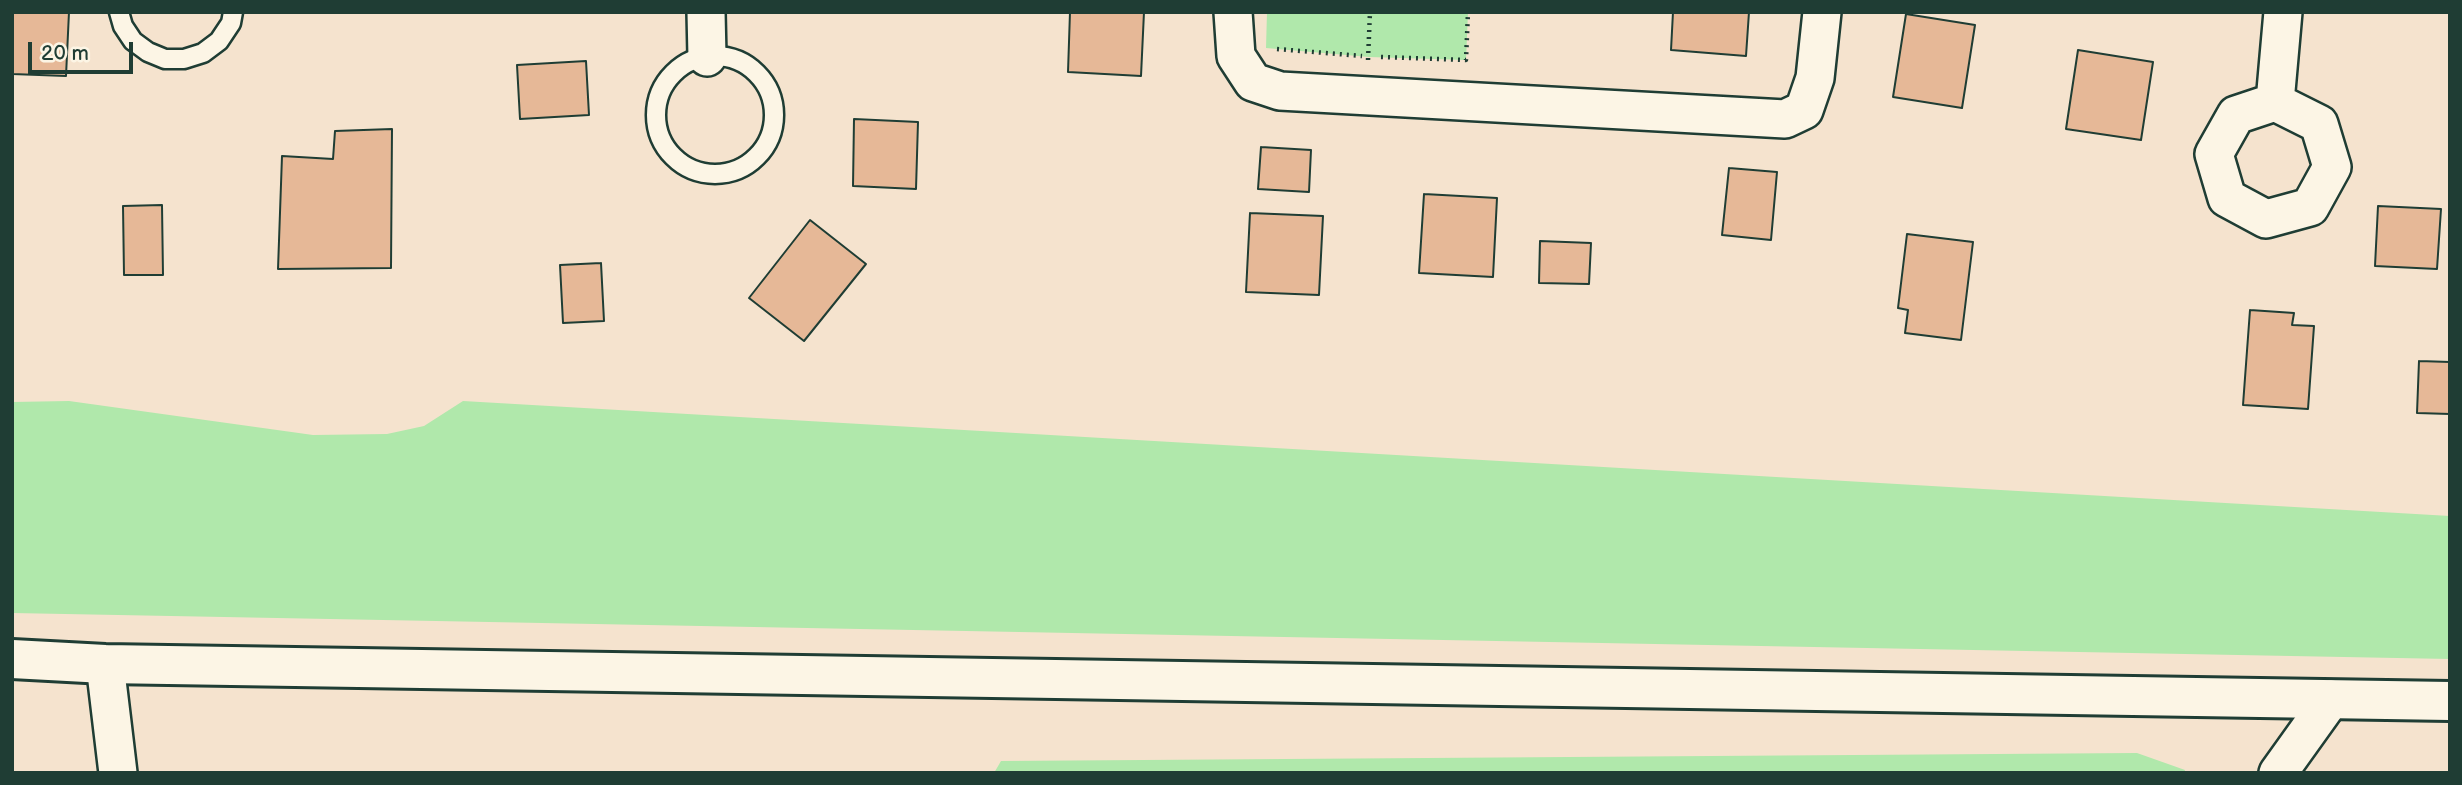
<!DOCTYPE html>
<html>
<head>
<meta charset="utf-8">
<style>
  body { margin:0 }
  #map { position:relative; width:2462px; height:785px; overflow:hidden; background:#f5e3ce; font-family:"Balsamiq Sans",sans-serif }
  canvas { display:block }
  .frame { position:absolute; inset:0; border:14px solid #1f3d34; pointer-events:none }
  .scale { position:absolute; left:28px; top:42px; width:105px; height:32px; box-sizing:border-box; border:4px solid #1f3d34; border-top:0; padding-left:9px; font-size:21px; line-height:24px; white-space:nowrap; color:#1f3d34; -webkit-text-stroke:5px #fcf5e5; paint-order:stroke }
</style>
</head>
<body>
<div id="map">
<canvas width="2462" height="785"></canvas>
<div class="frame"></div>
<div class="scale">20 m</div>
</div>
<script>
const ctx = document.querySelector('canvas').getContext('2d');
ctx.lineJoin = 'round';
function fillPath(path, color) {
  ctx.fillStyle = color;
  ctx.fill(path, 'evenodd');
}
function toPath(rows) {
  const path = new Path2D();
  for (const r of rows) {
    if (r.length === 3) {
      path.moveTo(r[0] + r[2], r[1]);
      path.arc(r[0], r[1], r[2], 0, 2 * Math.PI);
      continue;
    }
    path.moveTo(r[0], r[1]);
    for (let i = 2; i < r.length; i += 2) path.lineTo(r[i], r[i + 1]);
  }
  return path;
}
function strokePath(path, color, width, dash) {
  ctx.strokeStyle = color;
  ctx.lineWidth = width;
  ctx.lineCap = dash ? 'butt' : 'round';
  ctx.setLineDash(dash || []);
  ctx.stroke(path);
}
fillPath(toPath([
  [1267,12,1468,12,1466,60,1369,57,1266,48],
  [69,401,313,435,387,434,424,426,463,401,2450,516,2450,659,12,613,12,402],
  [2137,753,2185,770,2184,773,994,773,1001,761]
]), '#b0e8ab');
const building = toPath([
  [12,12,69,12,66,76,12,74,12,12],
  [1070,12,1144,12,1141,76,1068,72,1070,12],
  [1673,12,1749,12,1746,56,1671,50,1673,12],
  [1906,14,1975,25,1962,108,1893,97,1906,14],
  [2078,50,2153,62,2141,140,2066,129,2078,50],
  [586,61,589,115,520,119,517,65,586,61],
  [854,119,918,122,916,189,853,186,854,119],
  [392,129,391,268,278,269,282,156,333,159,335,131,392,129],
  [1261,147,1311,150,1309,192,1258,189,1261,147],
  [1729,168,1777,172,1771,240,1722,235,1729,168],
  [1424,194,1497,198,1493,277,1419,273,1424,194],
  [162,205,163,275,124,275,123,206,162,205],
  [2378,206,2441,209,2437,269,2375,266,2378,206],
  [1250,213,1323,216,1319,295,1246,292,1250,213],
  [810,220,866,264,804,341,749,298,810,220],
  [1907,234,1973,242,1961,340,1905,333,1908,310,1898,308,1907,234],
  [1540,241,1591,243,1589,284,1539,283,1540,241],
  [601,263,604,321,563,323,560,265,601,263],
  [2250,310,2294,313,2292,325,2314,326,2308,409,2243,405,2250,310],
  [2419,361,2450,362,2450,414,2417,413,2419,361]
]);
fillPath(building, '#e6b897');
strokePath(building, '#1f3d34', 2);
const service = toPath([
  [119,12,123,26,133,41,148,52,165,59,184,59,203,53,219,41,231,23,233,12],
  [715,115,59]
]);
const minor = toPath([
  [706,12,707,57],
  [1233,12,1236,56,1253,82,1280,91,1785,119,1804,110,1815,78,1822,12],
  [2275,102,2319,124,2332,167,2310,207,2266,219,2227,198,2214,154,2236,115,2275,102],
  [2275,102,2283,12],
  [105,664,118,773],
  [2278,773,2331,699]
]);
const tertiary = toPath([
  [12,659,105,664,2450,701]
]);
strokePath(service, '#1f3d34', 23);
strokePath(minor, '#1f3d34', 42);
strokePath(tertiary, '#1f3d34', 44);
strokePath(toPath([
  [1277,49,1362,56],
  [1381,57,1466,60,1468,12],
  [1368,60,1370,12]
]), '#1f3d34', 4.5, [2, 5]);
strokePath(service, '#fcf5e5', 18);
strokePath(minor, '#fcf5e5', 37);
strokePath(tertiary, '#fcf5e5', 38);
</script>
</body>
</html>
